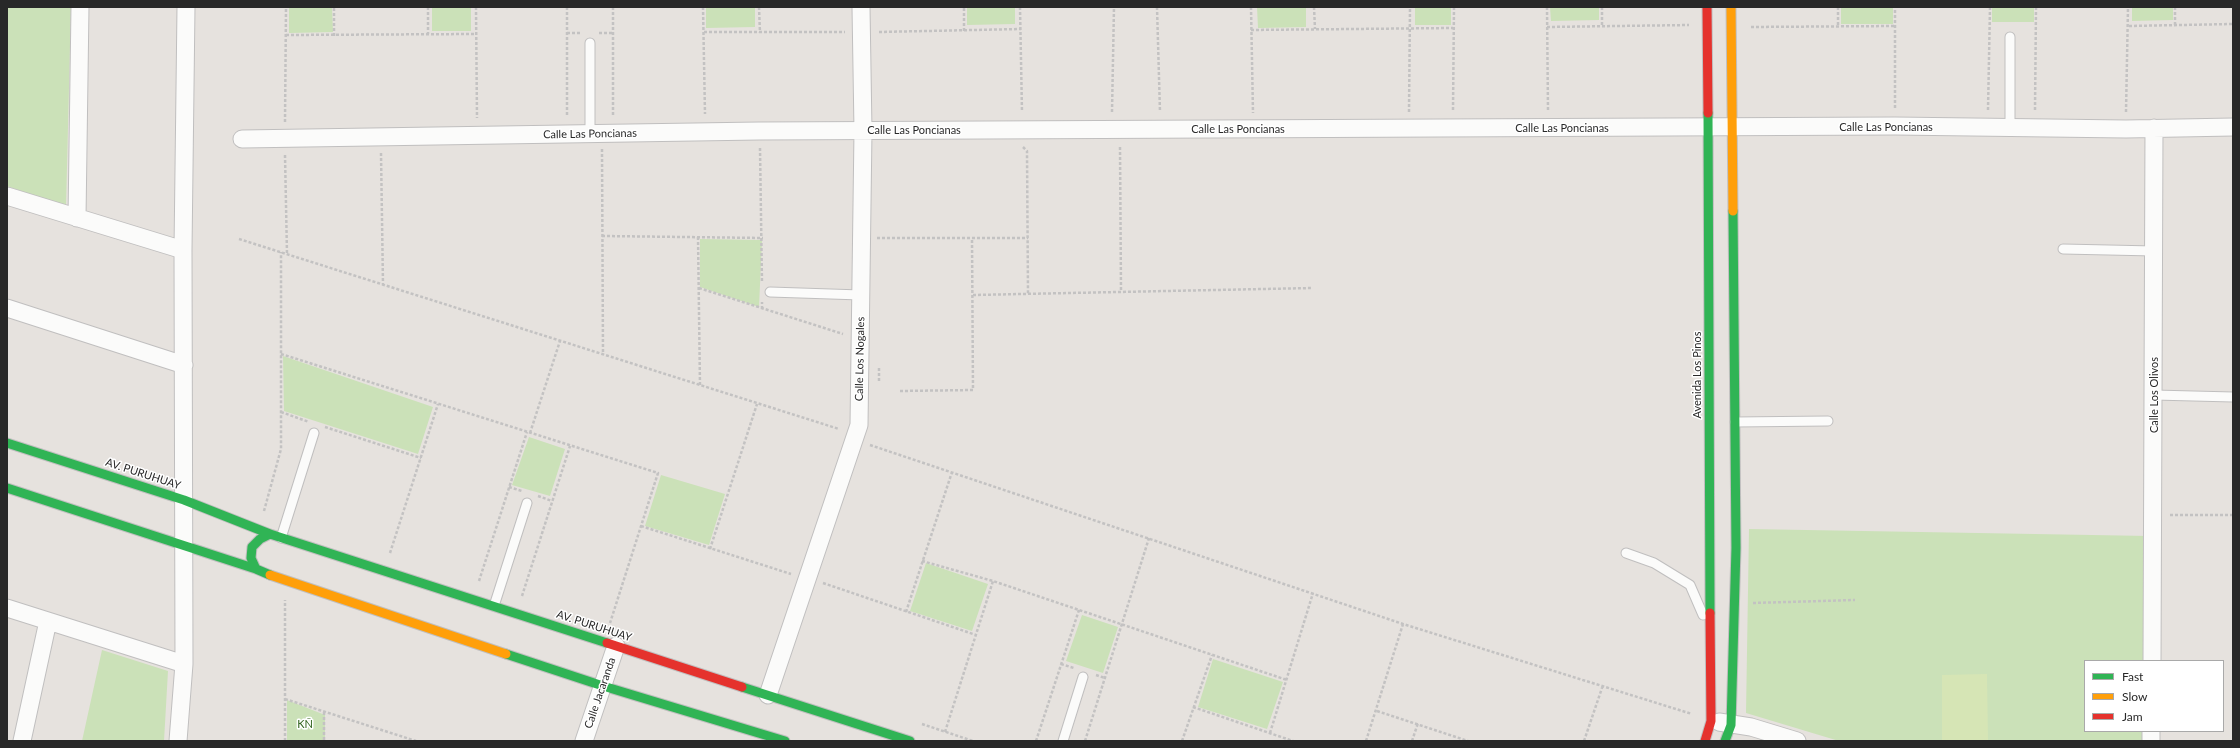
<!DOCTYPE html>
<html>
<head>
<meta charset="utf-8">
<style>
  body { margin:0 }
  #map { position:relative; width:2240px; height:748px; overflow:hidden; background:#e6e2de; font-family:Lato,sans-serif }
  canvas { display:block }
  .frame { position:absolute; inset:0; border:8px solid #282828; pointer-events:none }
  .legend { position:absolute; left:2084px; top:660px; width:140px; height:72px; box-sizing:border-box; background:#fff; border:1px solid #a9a9a9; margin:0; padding:5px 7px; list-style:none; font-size:12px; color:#282828 }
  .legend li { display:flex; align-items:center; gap:8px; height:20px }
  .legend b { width:20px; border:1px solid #a9a9a9 }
</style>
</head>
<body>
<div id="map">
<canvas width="2240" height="748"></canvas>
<div class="frame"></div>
<ul class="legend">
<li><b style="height:5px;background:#30b455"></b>Fast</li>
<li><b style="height:5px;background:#ff9f0a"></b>Slow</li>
<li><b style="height:5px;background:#e5322d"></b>Jam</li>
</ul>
</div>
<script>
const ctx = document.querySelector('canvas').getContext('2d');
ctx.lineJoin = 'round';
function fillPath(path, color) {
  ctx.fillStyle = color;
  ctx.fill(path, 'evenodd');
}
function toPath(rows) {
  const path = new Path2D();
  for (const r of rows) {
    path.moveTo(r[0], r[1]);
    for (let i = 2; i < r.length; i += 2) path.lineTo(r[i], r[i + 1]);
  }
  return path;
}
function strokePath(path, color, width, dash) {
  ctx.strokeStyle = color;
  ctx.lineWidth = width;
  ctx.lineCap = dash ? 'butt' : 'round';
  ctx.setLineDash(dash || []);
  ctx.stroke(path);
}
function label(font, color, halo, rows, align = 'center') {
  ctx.font = font + ' Lato,sans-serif';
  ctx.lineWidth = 3;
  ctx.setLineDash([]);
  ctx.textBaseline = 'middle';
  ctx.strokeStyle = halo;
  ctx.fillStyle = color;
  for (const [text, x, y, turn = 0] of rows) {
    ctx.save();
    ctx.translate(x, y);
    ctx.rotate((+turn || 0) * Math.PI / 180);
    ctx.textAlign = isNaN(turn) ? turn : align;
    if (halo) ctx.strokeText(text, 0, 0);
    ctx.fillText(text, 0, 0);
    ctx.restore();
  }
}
fillPath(toPath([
  [7,7,71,7,66,207,7,186],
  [289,7,332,7,333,32,289,33],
  [432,7,471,7,471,31,432,31],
  [706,7,755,7,755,27,706,28],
  [967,7,1015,7,1015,24,967,25],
  [1257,7,1306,7,1306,27,1258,28],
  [1415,7,1451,7,1451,25,1415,25],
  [1550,7,1599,7,1599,20,1551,21],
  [1841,7,1893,7,1893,24,1841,24],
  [1992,7,2034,7,2034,22,1992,22],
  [2132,7,2173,7,2173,20,2132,21],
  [700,239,762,240,759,307,700,287],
  [283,356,433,407,418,454,284,411],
  [529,437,565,449,550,496,512,485],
  [661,475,725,494,709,545,645,526],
  [1749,529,2149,536,2148,661,2085,661,2085,731,2148,731,2148,741,1839,741,1746,713],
  [926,563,988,584,972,631,910,611],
  [1082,615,1118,627,1103,673,1066,661],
  [102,650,168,671,164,741,82,741],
  [1213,659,1283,682,1267,729,1198,707],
  [287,700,325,715,325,741,287,741]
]), '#cbe1b8');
fillPath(toPath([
  [1987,674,1988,741,1942,741,1942,675]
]), '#d6e5b5');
const lane = toPath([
  [590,43,590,134],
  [2010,128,2010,37],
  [2063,249,2154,251],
  [770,292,861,295],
  [2154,395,2233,397],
  [1735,422,1828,421],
  [281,538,314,433],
  [1626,553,1654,563,1690,585,1703,615],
  [494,606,527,503],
  [1063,741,1083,677]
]);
const street = toPath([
  [242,139,759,131,1895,126,2126,129,2233,127],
  [7,196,183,250],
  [77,218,80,7],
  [7,308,184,365],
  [7,608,184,664],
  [2152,661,2154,128],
  [768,695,859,425,863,131,861,7],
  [1719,722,1751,727,1797,741],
  [22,741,48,621],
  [178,741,184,664,183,250,186,7],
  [584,741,616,646],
  [2151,741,2151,731]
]);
const fast = toPath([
  [1708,113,1710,613],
  [7,443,184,500,270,534],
  [7,488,256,569],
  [270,575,256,569,251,558,252,547,260,539,270,534,607,643],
  [506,654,603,686,785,741],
  [742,687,910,741],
  [1725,741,1731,725,1736,548,1733,211]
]);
const slow = toPath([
  [1731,7,1733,211],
  [270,575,506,654]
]);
const jam = toPath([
  [1707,7,1708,113],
  [607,643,742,687],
  [1705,741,1711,721,1710,613]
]);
strokePath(lane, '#c0bfbf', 11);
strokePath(street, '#c0bfbf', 19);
strokePath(fast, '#c0bfbf', 11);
strokePath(slow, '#c0bfbf', 11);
strokePath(jam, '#c0bfbf', 11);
strokePath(toPath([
  [428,7,428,34],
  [476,7,477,118],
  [567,7,567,117],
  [613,7,613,116],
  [703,7,705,114],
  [759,7,760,33],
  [1020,7,1022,112],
  [1157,7,1160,112],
  [1251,7,1253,113],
  [1314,7,1315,29],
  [1547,7,1548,111],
  [1602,7,1602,26],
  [1838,7,1838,26],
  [2175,7,2175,25],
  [2129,26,2233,24],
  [1547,27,1689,25],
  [1751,27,1894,26],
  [1251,30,1453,28],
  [964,31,964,7],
  [704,32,845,32],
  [879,32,1021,29],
  [567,33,580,33],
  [599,33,613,33],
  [286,35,476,34],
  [334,36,334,7],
  [1895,108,1895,7],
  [1453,110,1454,7],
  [1988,110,1990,7],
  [2035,110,2036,7],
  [1112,112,1114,7],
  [1409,112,1410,7],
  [2126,112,2128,7],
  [285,122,286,7],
  [1023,147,1027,151,1028,294],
  [1120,147,1121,292],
  [760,148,762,283],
  [602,149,603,355],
  [381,153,383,285],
  [285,155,287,254],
  [602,236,763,238],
  [698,237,700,386],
  [877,238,1028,238],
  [239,239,839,429],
  [699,288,843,334],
  [973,295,1312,288],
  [762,309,762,302],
  [281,354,658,473,610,623],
  [879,368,879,381],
  [900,391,973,390,972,239],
  [281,412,309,422],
  [325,427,421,458],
  [530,433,560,341],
  [870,445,1403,624,1692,714],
  [509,487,522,491],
  [538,496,552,501],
  [264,511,281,449,281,252],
  [2170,515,2233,515],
  [641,526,791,574],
  [710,549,757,404],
  [390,553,438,404],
  [922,561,993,581,1287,680],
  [479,581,527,432],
  [823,583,976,635],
  [522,596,570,446],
  [1753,603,1855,600],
  [906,612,952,472],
  [1061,664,1074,668],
  [1096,675,1105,678],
  [285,699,416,741],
  [1193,707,1293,741],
  [1377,711,1468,741],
  [324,712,324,741],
  [922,724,973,741],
  [945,732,993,581],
  [1270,733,1313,593],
  [285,741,285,600],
  [1036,741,1079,610],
  [1085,741,1149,538],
  [1182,741,1212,655],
  [1366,741,1403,624],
  [1412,741,1418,723],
  [1584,741,1603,685]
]), '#c3c2c2', 2.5, [3, 2]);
strokePath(lane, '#fbfbfa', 9);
strokePath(street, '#fbfbfa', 17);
strokePath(fast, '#30b455', 9);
strokePath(slow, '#ff9f0a', 9);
strokePath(jam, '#e5322d', 9);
label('11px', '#282828', '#fff', [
  ["Calle Las Poncianas",1886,127],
  ["Calle Las Poncianas",1562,128],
  ["Calle Las Poncianas",1238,129],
  ["Calle Las Poncianas",914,130],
  ["Calle Las Poncianas",590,134,-1],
  ["Calle Los Nogales",860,359,-89],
  ["Avenida Los Pinos",1697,375,-90],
  ["Calle Los Olivos",2154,395,-90],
  ["AV. PURUHUAY",143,474,18],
  ["AV. PURUHUAY",594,626,18],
  ["Calle Jacaranda",600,693,-71]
]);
label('11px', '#2f621b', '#fff', [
  ["KÑ",305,724]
]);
</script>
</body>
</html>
